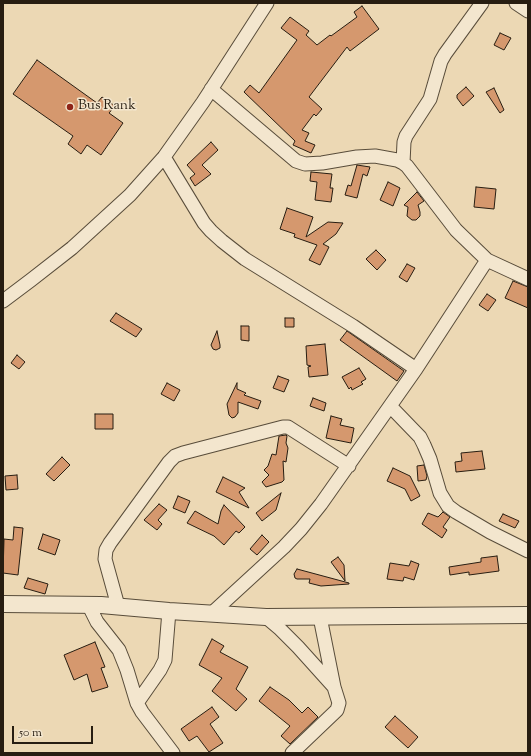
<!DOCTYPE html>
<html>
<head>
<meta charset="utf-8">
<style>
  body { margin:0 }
  #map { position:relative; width:531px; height:756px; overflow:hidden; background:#ecd8b4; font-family:"Sorts Mill Goudy",serif }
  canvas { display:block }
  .frame { position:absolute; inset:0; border:4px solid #271d11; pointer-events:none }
  .scale { position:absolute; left:12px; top:726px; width:81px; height:18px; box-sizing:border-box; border:2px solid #271d11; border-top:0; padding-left:5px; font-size:12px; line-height:14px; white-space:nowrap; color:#271d11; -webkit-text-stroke:3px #f3e6ce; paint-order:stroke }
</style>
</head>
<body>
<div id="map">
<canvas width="531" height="756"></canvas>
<div class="frame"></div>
<div class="scale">50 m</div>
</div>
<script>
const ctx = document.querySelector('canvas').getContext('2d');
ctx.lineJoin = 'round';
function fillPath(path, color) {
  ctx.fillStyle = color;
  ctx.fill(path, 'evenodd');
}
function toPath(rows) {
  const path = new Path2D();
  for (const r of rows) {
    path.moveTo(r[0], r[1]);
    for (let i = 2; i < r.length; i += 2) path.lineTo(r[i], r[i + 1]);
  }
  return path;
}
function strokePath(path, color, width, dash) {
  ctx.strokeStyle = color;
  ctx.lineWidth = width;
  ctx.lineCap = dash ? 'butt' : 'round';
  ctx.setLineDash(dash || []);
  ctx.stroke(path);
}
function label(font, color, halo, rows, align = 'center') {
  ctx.font = font + ' "Sorts Mill Goudy",serif';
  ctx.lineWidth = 3;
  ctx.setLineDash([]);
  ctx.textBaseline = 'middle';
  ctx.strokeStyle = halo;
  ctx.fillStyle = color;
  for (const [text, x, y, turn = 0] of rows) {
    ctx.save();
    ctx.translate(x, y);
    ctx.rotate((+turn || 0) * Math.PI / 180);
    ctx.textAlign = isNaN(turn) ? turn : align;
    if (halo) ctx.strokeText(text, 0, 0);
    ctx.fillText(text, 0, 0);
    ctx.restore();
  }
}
const building = toPath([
  [362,6,379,29,350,51,347,47,309,97,322,109,316,116,314,114,302,130,309,133,305,141,315,145,311,153,293,145,295,141,244,92,250,85,259,93,297,40,281,28,290,17,309,31,306,35,317,45,330,35,331,36,357,17,354,12,362,6],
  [500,33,511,38,504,50,494,45,500,33],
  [37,60,97,103,102,97,115,106,109,113,123,123,101,155,87,145,81,154,68,144,73,136,13,94,37,60],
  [466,87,474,96,463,106,457,98,457,95,466,87],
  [494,88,504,110,500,113,486,92,494,88],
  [211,142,218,150,202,165,211,174,195,186,190,178,195,174,187,165,211,142],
  [357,165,370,167,367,176,363,174,357,198,345,195,348,185,351,186,357,165],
  [311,172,332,174,330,188,333,188,331,202,315,200,317,182,310,181,311,172],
  [388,182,400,188,393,206,380,200,388,182],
  [476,187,496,189,494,209,474,207,476,187],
  [417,192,424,201,418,205,420,212,420,216,416,220,412,220,407,216,408,207,404,205,417,192],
  [287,208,313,217,306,237,328,222,343,223,336,234,323,244,329,247,320,265,309,260,317,245,294,237,295,234,280,229,287,208],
  [376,250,386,260,377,270,366,259,376,250],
  [407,264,415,268,407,282,399,277,407,264],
  [513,281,528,287,528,308,505,298,513,281],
  [487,294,496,300,488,311,479,305,487,294],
  [116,313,142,329,136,337,110,321,116,313],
  [285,318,294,318,294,327,285,327,285,318],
  [241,326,249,326,249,341,241,340,241,326],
  [217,331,220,345,220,348,216,350,213,349,211,345,217,331],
  [347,331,404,371,397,381,340,340,347,331],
  [325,344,328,375,309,377,308,367,311,366,307,365,306,346,325,344],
  [17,355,25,362,19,369,11,363,17,355],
  [359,368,366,379,361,382,363,384,352,390,351,387,349,389,342,377,359,368],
  [278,376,289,380,284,392,273,388,278,376],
  [167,383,180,390,174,401,161,394,167,383],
  [237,383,237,389,246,393,244,395,261,401,258,409,238,402,238,413,235,417,232,418,229,415,227,404,237,383],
  [313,398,326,403,324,411,310,406,313,398],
  [95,414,113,414,113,429,95,429,95,414],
  [331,416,342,419,340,425,354,428,351,443,326,438,331,416],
  [286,435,287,436,286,443,288,448,286,462,283,461,284,480,282,482,266,487,262,482,269,475,264,470,268,466,272,454,276,455,279,436,286,435],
  [482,451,485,469,456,472,455,462,462,461,461,453,482,451],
  [62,457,70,465,54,481,46,474,62,457],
  [424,465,427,476,426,480,418,481,417,466,424,465],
  [393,468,410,476,420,496,411,501,405,489,387,481,393,468],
  [17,475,18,489,6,490,5,476,17,475],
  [223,477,245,488,239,492,249,508,216,492,223,477],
  [281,493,276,510,262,521,256,513,281,493],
  [178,496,190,501,185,513,173,508,178,496],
  [159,504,167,510,158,520,162,524,157,530,144,520,159,504],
  [224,505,245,527,239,533,236,531,224,545,214,536,187,523,195,511,218,524,221,511,224,505],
  [443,512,450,517,443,527,447,530,442,538,422,524,428,513,438,517,443,512],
  [503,514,519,521,515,528,499,521,503,514],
  [14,527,23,528,18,575,3,573,4,539,13,540,14,527],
  [43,534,60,540,55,555,38,549,43,534],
  [262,535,269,542,257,555,250,549,262,535],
  [497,556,499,571,469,575,469,572,450,575,449,567,481,562,481,558,497,556],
  [338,557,344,565,345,581,331,562,338,557],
  [411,561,419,564,414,580,404,577,403,581,387,579,390,563,409,566,411,561],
  [297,569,349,583,349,584,321,586,309,583,310,579,297,579,295,578,294,574,297,569],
  [28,578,48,584,45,594,24,588,28,578],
  [212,639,224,646,220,652,248,667,236,689,247,699,236,711,212,691,222,678,199,665,212,639],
  [95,642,105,667,101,668,108,687,92,692,87,674,74,680,64,655,95,642],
  [270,687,289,700,302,713,308,707,318,717,290,744,281,736,290,726,259,701,270,687],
  [212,707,219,717,210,724,223,743,209,752,197,736,189,741,181,729,212,707],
  [395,716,418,737,408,748,385,727,395,716]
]);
fillPath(building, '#d5986e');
strokePath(building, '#271d11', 1);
const minor = toPath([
  [516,3,528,11],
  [211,89,296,161,305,164,322,163,357,157,375,156,397,160,403,163,407,166,456,230,487,260,528,279],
  [164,157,204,223,211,231,222,241,245,259,353,326,416,369],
  [403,163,404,142,406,136,430,99,441,61,445,54,482,3],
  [3,301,31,280,72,248,130,195,164,157,203,102,267,3],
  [391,407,420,437,424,445,430,459,440,493,448,506,456,512,490,532,528,551],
  [88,604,97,622,119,650,127,670,137,703,142,712,173,753],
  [118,606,105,559,106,550,110,543,169,462,175,456,183,453,283,427,288,427,349,466],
  [211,614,284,547,301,529,321,504,416,369,487,260],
  [266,617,279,628,298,647,334,687],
  [137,703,160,670,165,660,169,611],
  [292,753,337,710,339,703,334,687,320,617]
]);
const tertiary = toPath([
  [3,604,101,605,169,611,266,617,528,615]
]);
strokePath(minor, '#584c3a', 15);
strokePath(tertiary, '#584c3a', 18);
strokePath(minor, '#f3e6ce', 13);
strokePath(tertiary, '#f3e6ce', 16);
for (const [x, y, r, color] of [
  [70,107,4,"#8f2418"]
]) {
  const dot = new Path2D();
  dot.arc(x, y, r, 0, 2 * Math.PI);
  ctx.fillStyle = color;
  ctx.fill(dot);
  strokePath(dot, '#f3e6ce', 1.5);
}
label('14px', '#271d11', '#f3e6ce', [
  ["Bus Rank",78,107]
], 'left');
</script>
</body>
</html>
